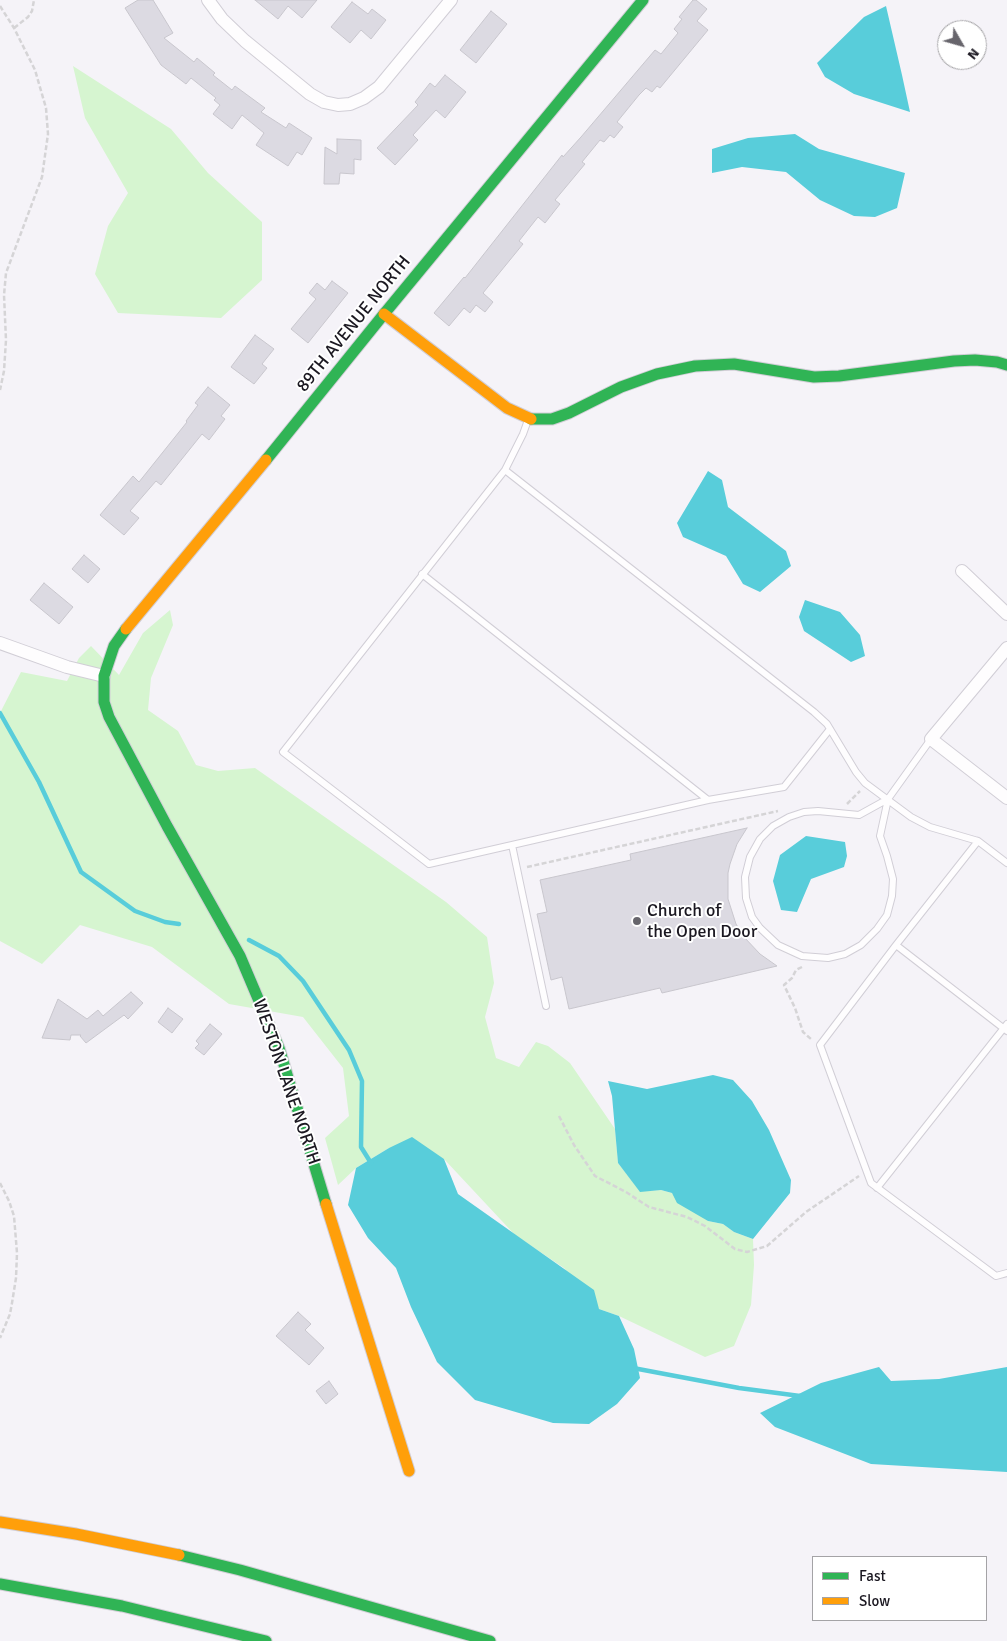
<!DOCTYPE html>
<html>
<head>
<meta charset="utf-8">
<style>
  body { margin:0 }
  #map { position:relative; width:1007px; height:1641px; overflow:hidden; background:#f5f3f8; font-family:Signika,sans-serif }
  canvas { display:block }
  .legend { position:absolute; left:812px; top:1556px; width:175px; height:65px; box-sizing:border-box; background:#fff; border:1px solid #a4a3a6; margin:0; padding:6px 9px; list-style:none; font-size:15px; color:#1b1821 }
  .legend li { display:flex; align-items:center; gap:10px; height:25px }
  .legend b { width:25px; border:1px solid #a4a3a6 }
  .north { position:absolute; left:937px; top:20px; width:50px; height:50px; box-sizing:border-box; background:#fff; border:1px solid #a4a3a6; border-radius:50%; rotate:128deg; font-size:14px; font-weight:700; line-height:20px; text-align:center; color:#1b1821 }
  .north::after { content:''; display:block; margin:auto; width:18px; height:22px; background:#67656c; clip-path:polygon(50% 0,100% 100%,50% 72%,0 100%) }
</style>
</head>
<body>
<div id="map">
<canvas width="1007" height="1641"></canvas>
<ul class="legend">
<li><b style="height:6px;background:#30b455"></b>Fast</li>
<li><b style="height:6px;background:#ff9f0a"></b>Slow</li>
</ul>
<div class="north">N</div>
</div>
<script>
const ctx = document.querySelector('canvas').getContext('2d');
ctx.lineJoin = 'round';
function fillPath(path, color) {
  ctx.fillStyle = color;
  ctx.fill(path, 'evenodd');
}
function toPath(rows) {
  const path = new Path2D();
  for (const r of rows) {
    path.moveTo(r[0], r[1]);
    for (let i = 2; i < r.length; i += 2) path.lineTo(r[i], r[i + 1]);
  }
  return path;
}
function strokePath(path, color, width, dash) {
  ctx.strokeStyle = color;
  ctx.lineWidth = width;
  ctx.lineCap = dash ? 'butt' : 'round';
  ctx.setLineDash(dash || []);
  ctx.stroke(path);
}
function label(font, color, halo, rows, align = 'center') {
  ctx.font = font + ' Signika,sans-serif';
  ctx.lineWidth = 4;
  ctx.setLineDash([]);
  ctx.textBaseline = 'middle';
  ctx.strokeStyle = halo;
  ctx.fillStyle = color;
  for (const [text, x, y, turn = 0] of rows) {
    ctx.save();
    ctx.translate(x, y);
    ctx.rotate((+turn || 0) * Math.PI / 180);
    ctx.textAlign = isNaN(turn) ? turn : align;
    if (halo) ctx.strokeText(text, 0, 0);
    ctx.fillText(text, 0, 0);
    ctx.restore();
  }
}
fillPath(toPath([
  [73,66,171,129,208,173,262,222,262,280,221,318,118,313,95,274,108,226,128,193,85,118],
  [170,610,173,625,151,678,148,710,178,731,196,765,218,771,255,768,446,902,487,937,494,983,485,1017,496,1058,519,1067,536,1042,548,1046,570,1063,615,1129,618,1163,640,1191,661,1190,672,1193,708,1221,723,1224,734,1232,753,1239,754,1265,751,1305,734,1346,705,1357,619,1316,599,1309,564,1268,515,1235,444,1159,389,1148,356,1168,338,1185,325,1138,349,1116,343,1068,303,1017,229,1004,152,947,80,925,42,964,0,941,0,713,21,672,67,681,79,658,91,646,119,675,143,633]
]), '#d6f5d0');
fillPath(toPath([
  [886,6,902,75,910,112,854,94,825,77,817,63,864,17],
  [795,134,819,149,905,173,897,208,875,217,854,216,820,200,786,172,742,167,712,173,712,149,748,138],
  [708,471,722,480,728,507,786,551,791,566,760,592,743,584,726,556,683,537,677,523],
  [805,600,840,612,860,635,865,656,851,662,804,631,799,617],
  [806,836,845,842,847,856,844,867,811,879,797,912,781,910,773,881,780,855],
  [713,1075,733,1080,752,1101,769,1130,791,1180,790,1193,753,1239,734,1232,723,1224,708,1221,677,1203,672,1193,661,1190,640,1192,618,1163,612,1096,608,1081,647,1089],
  [412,1137,444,1159,458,1194,594,1290,599,1309,619,1316,634,1349,640,1378,617,1404,589,1424,553,1423,475,1400,437,1362,411,1307,396,1268,368,1238,348,1205,356,1168,389,1148],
  [879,1367,891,1381,939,1379,1007,1367,1007,1472,871,1464,775,1427,760,1413,821,1383]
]), '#58cdda');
strokePath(toPath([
  [0,713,39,782,81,872,135,911,165,922,179,924],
  [249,940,279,956,303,981,349,1050,362,1081,361,1147,371,1163],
  [633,1368,739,1388,800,1396]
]), '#58cdda', 4.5);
const building = toPath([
  [138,0,153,0,173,33,164,38,194,62,197,58,215,73,213,75,232,90,235,86,265,108,261,112,286,128,289,123,312,138,302,155,297,152,288,166,256,145,264,133,242,115,232,129,213,114,220,105,214,100,216,98,191,78,186,84,161,65,125,8,138,0],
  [255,0,317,0,302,18,288,6,278,19,255,0],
  [693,0,696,0,707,9,697,21,708,30,660,88,657,86,652,92,646,88,639,95,617,122,623,127,614,138,610,135,604,142,600,140,582,162,585,164,555,200,560,204,545,223,538,217,519,241,523,244,483,293,493,302,485,312,476,305,470,313,464,308,449,326,434,313,464,277,465,278,562,155,563,157,581,137,655,50,661,54,678,33,674,29,682,19,679,17,693,0],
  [352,2,368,14,372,9,386,20,371,39,361,30,350,43,331,27,352,2],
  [491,11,507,24,476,63,460,50,491,11],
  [445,75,466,92,445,118,436,110,413,135,418,140,395,165,377,148,418,105,415,102,430,83,435,87,445,75],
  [337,139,361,140,361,160,354,159,354,174,340,173,339,184,324,184,325,147,337,154,337,139],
  [332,281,348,293,308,343,291,329,316,299,309,293,317,283,325,290,332,281],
  [255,335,274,349,262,364,267,368,254,384,231,367,255,335],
  [208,387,230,405,221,416,225,419,209,440,202,434,161,485,156,481,130,511,139,518,124,535,100,515,133,476,139,482,187,422,186,421,198,405,195,403,208,387],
  [84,555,100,569,88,583,72,569,84,555],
  [44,583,73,607,59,624,30,600,44,583],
  [747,828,737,844,730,864,728,873,728,899,736,924,744,937,760,954,777,966,662,993,660,988,569,1009,562,977,551,980,537,914,547,912,540,880,631,860,630,854,747,828],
  [131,992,143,1003,128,1019,124,1015,86,1043,80,1036,81,1035,71,1035,70,1040,42,1038,58,999,87,1019,98,1010,103,1016,131,992],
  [168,1008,183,1019,172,1033,158,1022,168,1008],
  [210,1024,222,1034,204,1055,195,1048,199,1044,196,1041,210,1024],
  [298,1312,311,1324,305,1330,324,1348,309,1365,276,1336,298,1312],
  [329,1381,338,1394,326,1404,316,1391,329,1381]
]);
fillPath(building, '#dcdae2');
strokePath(building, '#c8c6cd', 1);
const lane = toPath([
  [528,420,523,434,505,470,814,712,827,724,856,772,865,783,911,817,930,827,978,841,1007,863],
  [505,470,283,752,429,864,512,845,546,1006],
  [422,574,708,800],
  [888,799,880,836,887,856,893,879,892,896,887,915,877,929,861,945,845,954,828,958,802,956,778,945,760,928,752,917,746,898,745,877,750,857,760,839,773,826,789,817,804,812,818,811,859,815,888,799],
  [888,799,931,739],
  [978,841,896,945,820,1045,871,1183,996,1276,1007,1273],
  [512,845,708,800,784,787,830,729],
  [896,945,1007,1031],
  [877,1188,1007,1024]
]);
const street = toPath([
  [208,0,222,19,245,41,310,94,324,102,338,105,350,104,364,98,379,87,451,0],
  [962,571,1007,614],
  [0,643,67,667,104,676],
  [1007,648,931,739,1007,798]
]);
const fast = toPath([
  [531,419,552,419,569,413,621,387,657,374,695,366,734,364,814,377,839,376,954,361,975,360,997,362,1007,365],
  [266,460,384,314,643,0],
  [126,629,114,646,104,676,104,702,109,717,167,826,240,956,279,1048,326,1204],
  [179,1555,240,1570,490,1641],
  [0,1584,122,1606,266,1641]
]);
const slow = toPath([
  [384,314,507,408,531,419],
  [126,629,266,460],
  [326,1204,409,1471],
  [0,1522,76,1534,179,1555]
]);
strokePath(lane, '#d1ced6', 8);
strokePath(street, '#d1ced6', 14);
strokePath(fast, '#d1ced6', 13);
strokePath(slow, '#d1ced6', 13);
strokePath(toPath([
  [0,6,14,28,35,70,46,108,48,134,42,177,6,273,4,295,6,340,4,371,0,390],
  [14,28,28,17,32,11,34,0],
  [847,804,860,791],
  [527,867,778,811],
  [802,967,796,970,792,978,784,985,795,1008,803,1032,811,1039],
  [559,1116,574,1145,595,1176,626,1192,649,1207,687,1217,705,1226,735,1249,747,1252,767,1246,806,1212,859,1176],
  [0,1183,9,1201,14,1216,17,1253,16,1278,12,1303,10,1314,0,1338]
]), '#d5d4d6', 2.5, [5, 2.5]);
strokePath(lane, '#fefdfe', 6);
strokePath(street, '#fefdfe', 12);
strokePath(fast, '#30b455', 11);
strokePath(slow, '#ff9f0a', 11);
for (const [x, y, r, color] of [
  [637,921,5,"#67656c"]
]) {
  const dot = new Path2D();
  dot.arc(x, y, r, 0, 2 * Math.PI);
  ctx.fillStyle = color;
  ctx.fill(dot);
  strokePath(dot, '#fff', 2);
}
label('18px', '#1b1821', '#fff', [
  ["89TH AVENUE NORTH",354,324,-51],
  ["WESTON LANE NORTH",286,1082,71]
]);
label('18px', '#1b1821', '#fff', [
  ["Church of",647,911],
  ["the Open Door",647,932]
], 'left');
</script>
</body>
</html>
